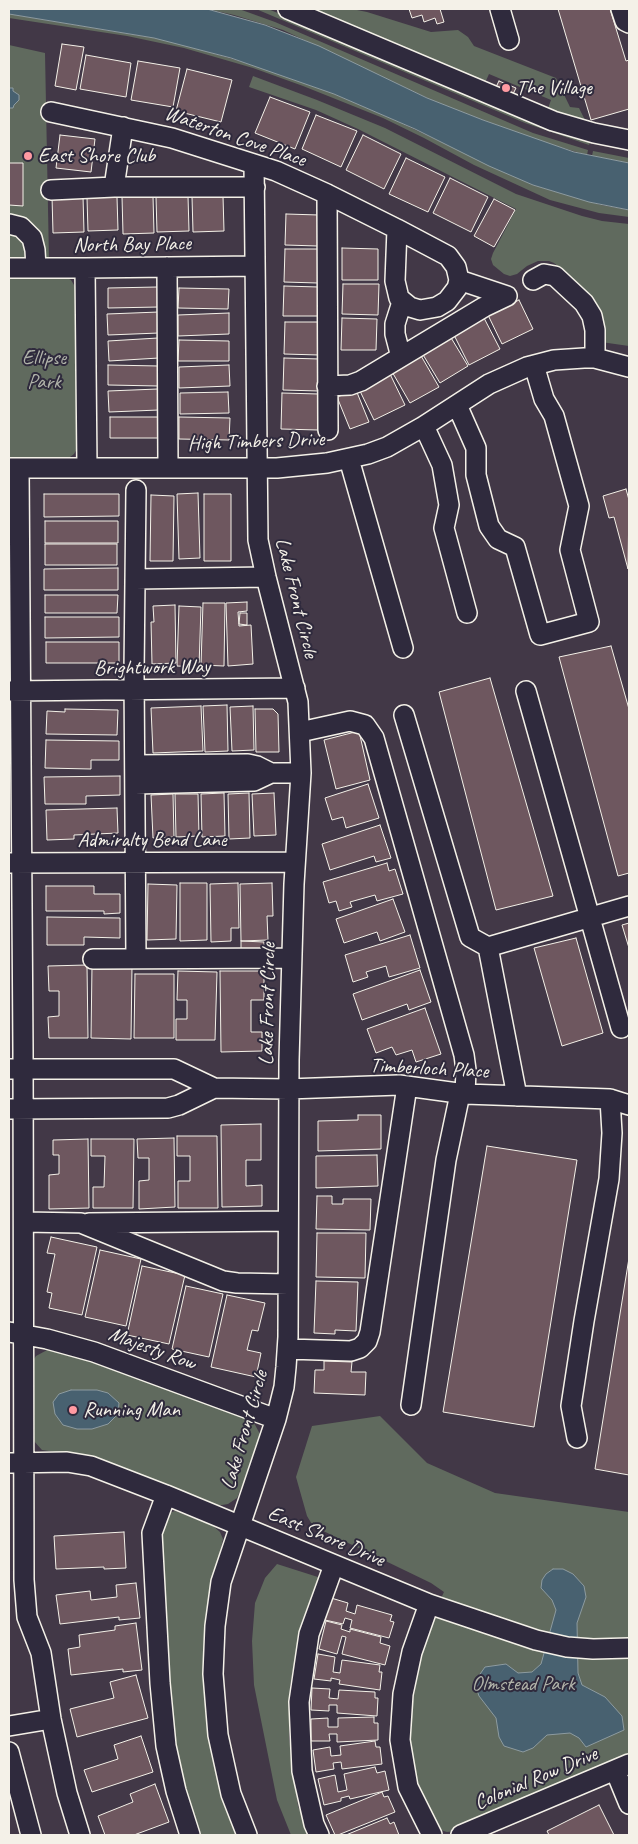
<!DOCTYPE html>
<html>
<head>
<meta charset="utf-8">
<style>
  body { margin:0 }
  #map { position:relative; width:638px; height:1844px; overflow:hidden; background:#423847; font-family:Caveat,sans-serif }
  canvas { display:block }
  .frame { position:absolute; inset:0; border:10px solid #f4f1e8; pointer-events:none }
</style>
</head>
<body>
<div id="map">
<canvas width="638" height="1844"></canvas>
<div class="frame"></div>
</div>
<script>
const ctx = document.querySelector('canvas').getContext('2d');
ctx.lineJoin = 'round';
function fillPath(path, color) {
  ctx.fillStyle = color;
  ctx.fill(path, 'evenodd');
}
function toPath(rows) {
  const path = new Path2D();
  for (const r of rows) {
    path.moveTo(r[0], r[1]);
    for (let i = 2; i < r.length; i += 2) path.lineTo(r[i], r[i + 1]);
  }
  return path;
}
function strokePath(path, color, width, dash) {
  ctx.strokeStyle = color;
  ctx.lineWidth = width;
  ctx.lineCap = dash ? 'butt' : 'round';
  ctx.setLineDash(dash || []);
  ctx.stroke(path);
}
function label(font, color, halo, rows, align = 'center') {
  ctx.font = font + ' Caveat,sans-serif';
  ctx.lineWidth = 4;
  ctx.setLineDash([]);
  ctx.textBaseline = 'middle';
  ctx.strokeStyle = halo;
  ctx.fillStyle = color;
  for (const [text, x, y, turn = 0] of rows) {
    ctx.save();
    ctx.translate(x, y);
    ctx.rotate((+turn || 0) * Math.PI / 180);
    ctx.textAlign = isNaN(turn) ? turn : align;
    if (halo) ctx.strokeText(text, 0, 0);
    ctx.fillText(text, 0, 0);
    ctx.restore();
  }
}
fillPath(toPath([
  [207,9,239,9,275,22,533,133,588,150,587,155,539,141,440,104,283,30,234,15],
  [256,9,268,9,591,141,589,145,525,123],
  [305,9,352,9,367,12,431,32,458,30,468,37,474,46,556,78,570,107,579,108,586,122,547,111,551,100,489,74,484,85],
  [9,14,171,41,256,66,334,94,390,118,533,185,601,205,629,210,629,217,599,213,550,200,474,165,424,138,383,118,303,86,253,68,184,48,127,36,9,18],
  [9,45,45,53,49,260,9,260],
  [253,76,317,100,385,128,516,194,582,216,602,221,629,224,629,346,601,342,562,270,554,263,549,261,538,261,527,266,517,274,510,276,504,274,493,265,491,259,493,253,516,209,358,129,316,110,249,87],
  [593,151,629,158,629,163,592,156],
  [9,275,64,276,71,280,77,290,78,447,74,454,66,460,9,461],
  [49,1349,60,1350,194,1397,247,1419,254,1423,260,1434,260,1443,237,1498,228,1504,216,1506,83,1456,42,1450,33,1440,31,1364,36,1356],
  [380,1416,427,1463,495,1493,629,1512,629,1757,456,1831,447,1832,434,1828,426,1814,412,1771,407,1738,424,1633,444,1592,431,1583,313,1526,307,1516,296,1477,312,1426],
  [175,1511,212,1525,220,1532,223,1539,213,1581,221,1784,233,1825,238,1835,196,1835,176,1772,158,1539,169,1513],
  [277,1564,321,1578,300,1635,290,1686,289,1737,298,1806,310,1835,291,1835,277,1800,254,1685,252,1641,255,1603,265,1578]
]), '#606a5e');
const water = toPath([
  [9,9,207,9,265,25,319,46,427,98,483,120,574,152,629,163,629,210,589,202,533,185,489,166,415,129,334,94,231,58,154,38,9,14,9,9],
  [9,88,13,88,13,91,19,95,19,100,14,105,13,108,9,108,9,88],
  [71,1390,97,1390,108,1393,119,1403,118,1414,108,1424,92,1429,77,1429,63,1425,55,1414,53,1402,59,1394,71,1390],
  [553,1569,563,1569,573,1574,584,1586,586,1597,577,1623,578,1673,582,1685,605,1697,622,1716,624,1730,586,1747,579,1738,570,1733,547,1735,533,1748,523,1752,504,1746,499,1737,496,1718,479,1696,477,1690,478,1677,485,1667,506,1664,518,1673,532,1672,541,1664,556,1610,552,1600,541,1588,542,1580,546,1574,553,1569]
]);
fillPath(water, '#486170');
strokePath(water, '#8d9ba0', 1);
const building = toPath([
  [409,9,440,9,444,22,437,24,435,18,424,22,422,15,412,18,409,9],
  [558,9,610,9,626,61,629,60,629,109,591,120,558,9],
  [62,44,84,47,76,90,55,86,62,44],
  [86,55,131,63,126,97,80,89,86,55],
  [138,61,180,68,173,107,131,100,138,61],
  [187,69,232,80,221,122,176,111,187,69],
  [499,81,516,88,513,94,496,87,499,81],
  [270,97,310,112,295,149,255,133,270,97],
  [316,115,357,131,341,167,302,149,316,115],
  [60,135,95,139,91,172,56,168,60,135],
  [363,135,401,154,384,189,346,170,363,135],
  [406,158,445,177,428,212,389,194,406,158],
  [9,163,23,163,23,206,9,205,9,163],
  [450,178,488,197,471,232,433,213,450,178],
  [83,196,84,232,53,233,52,197,83,196],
  [153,196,154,233,123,234,122,197,153,196],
  [188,196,189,231,157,232,156,197,188,196],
  [223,196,224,231,193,232,192,197,223,196],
  [117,197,118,230,88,231,87,198,117,197],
  [494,199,515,210,494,247,474,236,494,199],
  [286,214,319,215,318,246,285,245,286,214],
  [342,248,378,249,378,280,342,280,342,248],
  [285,249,319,249,318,283,284,282,285,249],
  [343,284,379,284,378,315,342,314,343,284],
  [284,286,319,287,319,316,283,316,284,286],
  [158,287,159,307,108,308,108,288,158,287],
  [179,288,229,289,228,309,178,308,179,288],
  [519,300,533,329,502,344,488,315,519,300],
  [159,312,159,333,108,335,107,314,159,312],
  [229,313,229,334,178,336,178,315,229,313],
  [483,316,500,349,469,365,452,331,483,316],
  [342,318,377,319,376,350,341,350,342,318],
  [285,322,320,322,319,355,284,354,285,322],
  [450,336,468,366,440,383,422,353,450,336],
  [158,338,159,358,109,361,108,341,158,338],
  [179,340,229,341,229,361,178,361,179,340],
  [420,354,439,387,410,403,391,370,420,354],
  [284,358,320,359,319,391,283,390,284,358],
  [108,365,159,366,159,386,108,385,108,365],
  [229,365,230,386,179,388,179,367,229,365],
  [390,374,405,405,374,420,359,389,390,374],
  [158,389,159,410,109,412,108,391,158,389],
  [356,390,369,422,350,429,337,397,356,390],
  [228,392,229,413,180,414,180,393,228,392],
  [282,393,319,394,318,430,281,429,282,393],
  [110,417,159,417,159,438,110,438,110,417],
  [179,417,230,418,229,440,179,439,179,417],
  [626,489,629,500,628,569,614,517,609,518,603,496,626,489],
  [198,493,200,558,179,559,177,494,198,493],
  [44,494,119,494,119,516,44,517,44,494],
  [204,494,231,494,231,561,204,561,204,494],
  [151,495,174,496,173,561,150,561,151,495],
  [45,521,118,521,118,543,45,543,45,521],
  [45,544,117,544,117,565,45,565,45,544],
  [118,568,118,590,44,590,44,569,118,568],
  [45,595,118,595,117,613,45,613,45,595],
  [247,602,247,611,238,612,239,626,251,625,253,664,228,666,226,603,247,602],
  [203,603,225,603,224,666,201,665,203,603],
  [175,605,176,663,152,664,151,622,154,622,153,606,175,605],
  [179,606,201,607,199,667,177,666,179,606],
  [240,613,247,613,247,625,239,624,240,613],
  [45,617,119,617,119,637,45,638,45,617],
  [46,642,119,642,119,663,46,663,46,642],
  [611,646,629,709,629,873,618,876,559,657,611,646],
  [490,678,553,896,496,910,439,692,490,678],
  [227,705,228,751,205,752,203,706,227,705],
  [201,706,203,751,153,753,151,708,201,706],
  [253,706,254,750,232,751,230,707,253,706],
  [65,709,118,710,117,735,46,734,47,711,65,712,65,709],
  [255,709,273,709,278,714,279,752,256,752,255,709],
  [359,731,370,780,336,789,324,740,359,731],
  [46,740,119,741,119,760,91,760,91,769,45,768,46,740],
  [120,776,120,795,86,796,86,804,45,804,44,777,120,776],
  [368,784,379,818,346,828,343,817,332,820,325,798,368,784],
  [224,793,225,836,202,837,201,794,224,793],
  [249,793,250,838,229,839,228,794,249,793],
  [274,793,276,835,254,836,252,794,274,793],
  [173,794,174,837,153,838,151,795,173,794],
  [175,794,198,794,199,836,176,837,175,794],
  [117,808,118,833,74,835,74,839,47,840,46,810,117,808],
  [380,825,391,858,376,862,374,856,330,870,322,844,380,825],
  [387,863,389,871,395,869,403,894,377,901,375,895,350,902,352,907,339,911,336,901,329,903,323,882,387,863],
  [180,883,207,883,207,940,180,941,180,883],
  [238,883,239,928,231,928,231,941,211,942,210,884,238,883],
  [272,883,273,916,267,916,268,940,241,941,240,884,272,883],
  [148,884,177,885,176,939,147,940,148,884],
  [46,886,94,886,94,894,120,894,120,913,104,914,104,911,46,911,46,886],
  [393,899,405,932,380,941,377,932,344,943,336,919,393,899],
  [47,917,120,918,120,938,84,937,84,945,47,945,47,917],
  [629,923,629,948,622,925,629,923],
  [410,935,420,968,389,977,386,966,366,972,368,977,353,982,345,955,410,935],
  [576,938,603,1033,562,1046,534,948,576,938],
  [241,941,264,942,264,952,241,952,241,941],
  [87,965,88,1038,49,1038,48,1017,59,1016,59,991,49,991,48,966,87,965],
  [92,966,132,966,131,1039,91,1038,92,966],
  [420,970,431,1002,409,1010,407,1004,362,1020,353,994,420,970],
  [178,971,217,972,215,1040,176,1040,176,1019,187,1019,187,1000,177,1000,178,971],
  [220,971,264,971,264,1000,251,1000,251,1032,262,1032,262,1051,221,1052,220,971],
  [135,974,174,974,174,1038,134,1038,135,974],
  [425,1008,441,1054,416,1062,412,1050,396,1055,392,1047,376,1053,367,1029,425,1008],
  [358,1115,381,1115,381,1149,318,1151,318,1121,358,1120,358,1115],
  [261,1124,261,1160,246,1160,246,1186,262,1185,262,1206,222,1207,221,1125,261,1124],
  [177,1136,217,1136,218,1208,178,1208,178,1181,190,1181,190,1156,177,1156,177,1136],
  [174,1138,175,1207,139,1209,139,1181,149,1180,149,1158,138,1158,137,1139,174,1138],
  [88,1139,89,1208,49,1209,49,1175,59,1174,59,1155,53,1155,53,1140,88,1139],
  [91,1139,134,1139,133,1208,93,1208,93,1187,104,1187,105,1156,91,1156,91,1139],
  [487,1146,577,1160,534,1427,443,1412,487,1146],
  [377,1155,378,1186,316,1188,316,1156,377,1155],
  [317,1196,332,1196,332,1204,343,1204,343,1199,371,1199,370,1230,316,1229,317,1196],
  [317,1233,366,1233,365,1278,316,1277,317,1233],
  [51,1237,97,1247,82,1315,49,1308,52,1293,47,1292,55,1254,47,1253,51,1237],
  [100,1250,141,1259,126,1326,85,1317,100,1250],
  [629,1258,629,1475,595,1469,629,1258],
  [142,1266,185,1275,169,1344,127,1335,142,1266],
  [316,1281,358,1282,356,1331,335,1330,335,1334,314,1333,316,1281],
  [186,1286,223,1294,209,1357,172,1349,186,1286],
  [227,1295,265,1303,258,1331,252,1330,247,1350,261,1353,256,1377,211,1367,227,1295],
  [324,1361,352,1362,351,1372,366,1372,365,1395,314,1393,315,1370,324,1370,324,1361],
  [124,1532,126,1568,104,1569,104,1567,56,1569,54,1536,124,1532],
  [136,1583,140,1618,119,1620,119,1617,60,1624,56,1595,90,1591,91,1600,117,1597,116,1585,136,1583],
  [331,1598,348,1603,346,1611,355,1614,357,1605,392,1615,390,1621,394,1622,389,1638,350,1628,352,1620,345,1618,343,1624,325,1620,331,1598],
  [326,1621,342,1625,341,1629,350,1632,350,1629,381,1637,380,1643,390,1646,385,1665,342,1654,346,1637,342,1636,337,1654,319,1649,326,1621],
  [136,1623,142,1670,123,1672,123,1669,71,1675,68,1649,80,1647,79,1635,115,1630,115,1626,136,1623],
  [318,1654,335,1657,333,1672,340,1673,342,1660,380,1665,379,1672,382,1672,380,1690,339,1684,340,1680,331,1678,331,1681,314,1679,318,1654],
  [136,1675,148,1718,77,1737,70,1709,114,1698,110,1682,136,1675],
  [312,1688,330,1689,329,1698,338,1699,339,1690,375,1692,375,1698,378,1698,377,1716,337,1713,337,1705,329,1705,329,1711,311,1710,312,1688],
  [374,1717,374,1723,378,1723,378,1740,337,1742,337,1734,329,1734,330,1741,311,1741,311,1719,328,1718,328,1727,338,1727,338,1718,374,1717],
  [141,1736,153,1772,92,1792,84,1770,118,1759,114,1745,141,1736],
  [375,1741,376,1747,380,1747,382,1764,342,1769,341,1762,333,1763,334,1769,316,1772,313,1750,330,1747,331,1756,341,1755,340,1746,375,1741],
  [375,1767,377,1773,385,1771,389,1790,350,1799,349,1796,341,1798,341,1801,324,1805,318,1779,335,1775,338,1792,347,1790,344,1774,375,1767],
  [155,1784,169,1822,134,1835,105,1835,98,1816,133,1802,130,1794,155,1784],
  [382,1792,384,1797,388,1796,395,1812,338,1835,335,1835,326,1815,382,1792],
  [599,1805,614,1835,549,1835,547,1831,599,1805],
  [387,1818,390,1824,394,1822,399,1835,346,1835,387,1818]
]);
fillPath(building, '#6e575f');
strokePath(building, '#f4f1e8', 1);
const minor = toPath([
  [288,9,553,121,594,133,629,140],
  [500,9,509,40],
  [621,9,625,21,629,23],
  [51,112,172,138,276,171,327,194,397,229,448,256,456,267,459,280,457,288,447,301,437,307,420,310,410,307,399,298,395,281,397,229],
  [114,187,123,127],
  [51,190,114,187,255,187],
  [327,194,328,430],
  [9,224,21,227,32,238,35,250,36,268],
  [167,267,168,467],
  [9,268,85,268,255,266],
  [85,268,87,467],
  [459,280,507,296],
  [533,280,544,274,555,276,584,303,592,316,595,330,595,358],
  [401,357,395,334,395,324,402,302],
  [327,386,350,385,361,381,484,307,507,296],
  [457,405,476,448,476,475,489,526,498,539,515,547,540,635,589,622,570,550,579,506,554,416,544,399,534,365],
  [424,426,442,465,449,505,444,528,467,613],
  [349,459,403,648],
  [9,468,277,468,327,463,368,454,387,447,424,426,489,384,527,367,554,360,584,358,595,358,629,367],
  [19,468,23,1050,24,1580,27,1617,41,1653,51,1719,67,1793,80,1835],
  [136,579,266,577],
  [9,691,295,688],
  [526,691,621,1028],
  [404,715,470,937,488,947,517,1096],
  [300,732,350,721,365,725,374,738,464,1055,466,1070,465,1094],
  [135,765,248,764,257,766,271,773],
  [135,784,254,781,271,773,301,773],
  [9,863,295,862],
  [488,947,629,906],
  [93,959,291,958],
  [136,959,134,673,136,490],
  [9,1069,174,1069,214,1088],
  [9,1109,168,1108,179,1105,214,1088,288,1089,399,1085,465,1094,610,1099,629,1105],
  [24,1222,81,1223,223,1281,237,1283,288,1284],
  [89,1223,288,1221],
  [9,1332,47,1339,94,1352,276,1419],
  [288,1349,351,1351,360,1348,367,1341,370,1332,407,1086],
  [411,1405,446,1160,460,1094],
  [577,1438,571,1406,584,1321,609,1179,612,1133,610,1099],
  [9,1463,67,1462,91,1466,166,1495,429,1604,536,1640,567,1647,593,1649,629,1648],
  [166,1495,152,1533,160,1683,166,1746,176,1791,190,1835],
  [429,1604,412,1652,403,1694,400,1740,408,1787,432,1835],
  [9,1726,51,1719],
  [9,1752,31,1835],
  [615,1770,629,1804],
  [247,1835,231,1794,218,1735,213,1674,215,1626,221,1582,276,1419,284,1387,286,1367,288,1337,289,1060,294,884,301,773,298,702,266,577,258,540,254,164],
  [319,1835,314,1824,302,1771,299,1702,309,1634,334,1565],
  [461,1835,629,1764]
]);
strokePath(minor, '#f4f1e8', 22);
strokePath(minor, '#2f2a3d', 19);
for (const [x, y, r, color] of [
  [506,88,5,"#ff9aa2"],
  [28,156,5,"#ff9aa2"],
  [73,1410,5,"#ff9aa2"]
]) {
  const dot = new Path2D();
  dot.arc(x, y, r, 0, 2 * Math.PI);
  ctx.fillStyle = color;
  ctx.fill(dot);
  strokePath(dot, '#2f2a3d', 2);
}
label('21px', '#f4f1e8', '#2f2a3d', [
  ["The Village",516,88],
  ["East Shore Club",38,156],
  ["Running Man",83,1410]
], 'left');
label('21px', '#f4f1e8', '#2f2a3d', [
  ["Waterton Cove Place",235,137,19],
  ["North Bay Place",132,245,-1],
  ["High Timbers Drive",256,442,-2],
  ["Lake Front Circle",296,598,76],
  ["Brightwork Way",152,668,-1],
  ["Admiralty Bend Lane",152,840],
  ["Lake Front Circle",268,1004,-89],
  ["Timberloch Place",429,1069,3],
  ["Majesty Row",152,1349,20],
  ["Lake Front Circle",245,1430,-74],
  ["East Shore Drive",326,1537,23],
  ["Colonial Row Drive",536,1779,-23]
]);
label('21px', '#b1b4aa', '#2f2a3d', [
  ["Ellipse",44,358],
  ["Park",44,382],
  ["Olmstead Park",523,1684]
]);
</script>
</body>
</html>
